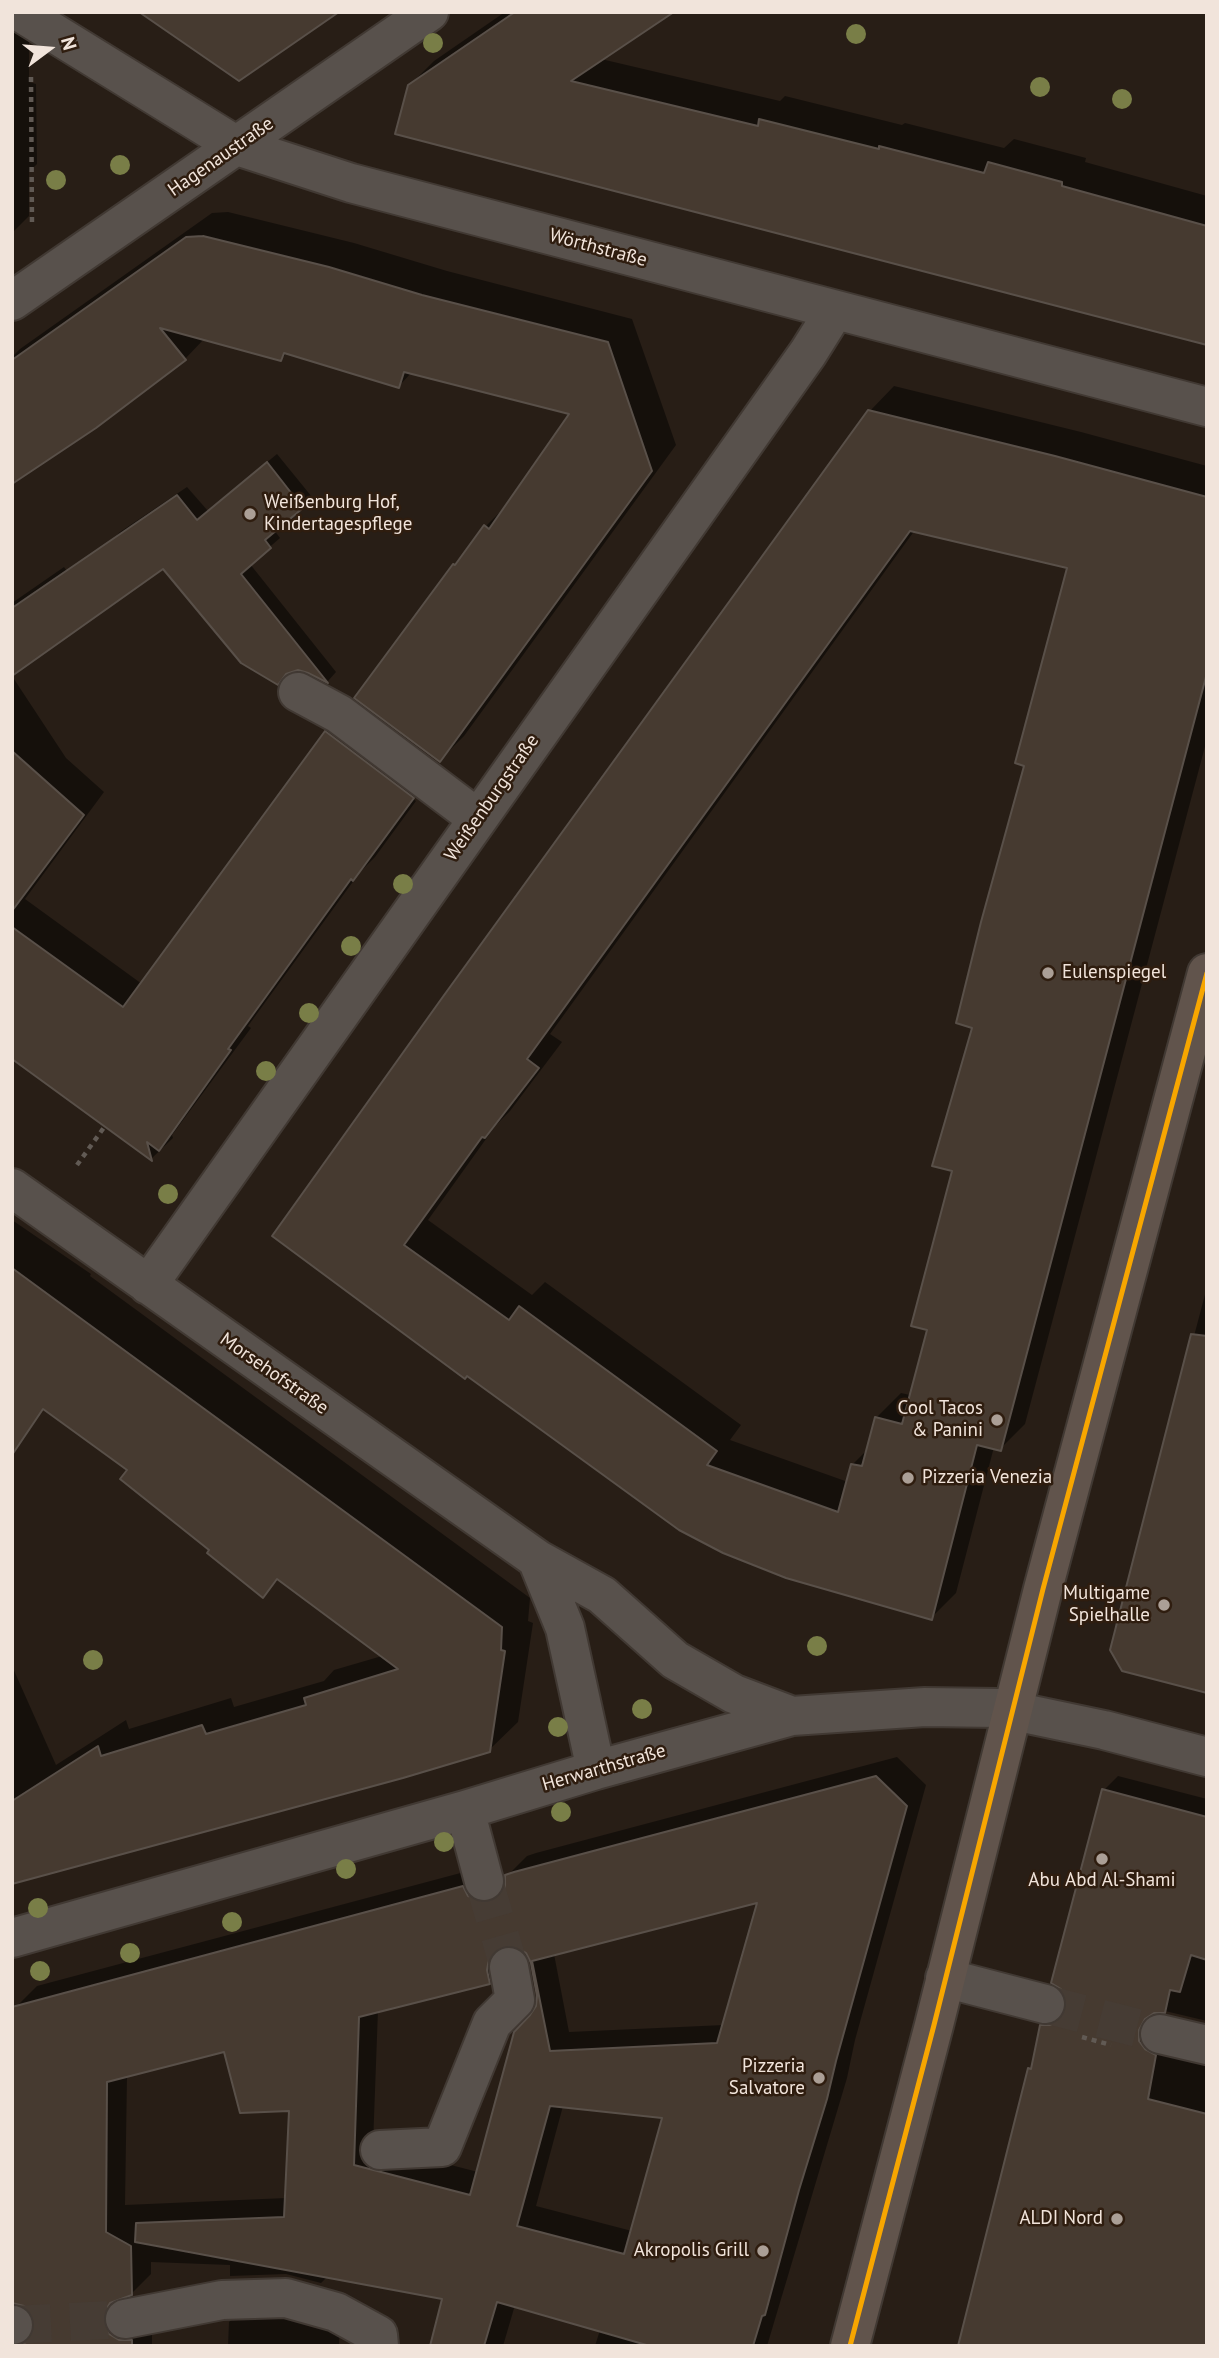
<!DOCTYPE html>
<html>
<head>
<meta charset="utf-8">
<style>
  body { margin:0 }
  #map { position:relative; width:1219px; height:2358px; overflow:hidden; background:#281e16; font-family:"PT Sans",sans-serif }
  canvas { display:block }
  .frame { position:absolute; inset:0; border:14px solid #f1e4db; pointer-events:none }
  .north { position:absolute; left:14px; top:14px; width:70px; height:70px; -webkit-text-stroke:5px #2f1d0f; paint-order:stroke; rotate:74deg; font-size:19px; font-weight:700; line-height:28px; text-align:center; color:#f1e4db }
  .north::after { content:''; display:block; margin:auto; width:24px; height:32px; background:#f1e4db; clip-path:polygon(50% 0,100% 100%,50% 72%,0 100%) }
</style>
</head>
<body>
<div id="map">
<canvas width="1219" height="2358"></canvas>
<div class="frame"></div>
<div class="north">N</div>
</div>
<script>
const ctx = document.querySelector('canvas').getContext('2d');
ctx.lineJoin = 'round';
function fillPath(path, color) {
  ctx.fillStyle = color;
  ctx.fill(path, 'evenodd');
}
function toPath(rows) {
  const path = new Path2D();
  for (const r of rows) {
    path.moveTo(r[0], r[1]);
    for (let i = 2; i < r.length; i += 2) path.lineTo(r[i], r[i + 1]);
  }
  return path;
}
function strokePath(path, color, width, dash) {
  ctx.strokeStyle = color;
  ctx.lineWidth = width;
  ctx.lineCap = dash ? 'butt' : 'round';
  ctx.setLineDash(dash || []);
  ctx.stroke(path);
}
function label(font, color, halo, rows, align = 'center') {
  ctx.font = font + ' "PT Sans",sans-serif';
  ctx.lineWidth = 5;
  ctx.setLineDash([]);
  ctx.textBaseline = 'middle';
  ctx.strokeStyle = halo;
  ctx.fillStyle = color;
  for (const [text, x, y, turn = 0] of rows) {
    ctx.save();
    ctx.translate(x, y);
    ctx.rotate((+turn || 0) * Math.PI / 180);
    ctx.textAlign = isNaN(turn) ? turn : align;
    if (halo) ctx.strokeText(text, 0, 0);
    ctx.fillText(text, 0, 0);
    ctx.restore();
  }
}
fillPath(toPath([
  [505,12,670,12,601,59,780,101,785,96,902,125,905,123,1004,148,1014,139,1086,158,1085,162,1207,196,1207,343,409,86,434,61],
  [12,17,29,28,29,82,36,84,37,164,29,172,29,216,12,233],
  [228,212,354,243,447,271,632,319,676,445,464,736,440,760,454,565,468,551,486,526,510,502,571,413,412,372,399,386,288,352,281,359,205,338,185,359,12,397,12,357,20,349,212,213],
  [894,386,1081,432,1207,466,1207,739,1025,1424,1000,1449,994,1447,956,1593,931,1618,787,1577,274,1236,869,412],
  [915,530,1069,566,1026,764,929,1329,910,1395,901,1393,876,1418,869,1448,852,1465,848,1482,730,1440,741,1425,545,1282,532,1295,428,1220,496,1125,510,1111,562,1042,550,1034],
  [277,454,312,497,274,530,280,538,250,564,336,672,328,681,309,671,164,566,110,542,120,532,187,487,208,511],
  [64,567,94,610,12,674,12,603],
  [12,676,66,758,104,792,25,899,142,984,327,732,327,735,416,801,375,857,360,872,248,1026,251,1028,172,1135,173,1138,152,1158,12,1057],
  [348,711,435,776,418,799,328,731],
  [12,1220,91,1274,90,1276,530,1598,528,1621,533,1623,518,1722,489,1750,12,1882,12,1666,56,1765,126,1720,129,1729,231,1698,234,1707,324,1681,334,1670,382,1656,279,1579,263,1595,212,1550,130,1470,44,1408,12,1391],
  [1207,1287,1207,1691,1111,1649],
  [897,1757,926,1785,855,2040,847,2078,767,2346,595,2346,600,2330,515,2305,503,2346,432,2346,444,2298,328,2276,321,2283,286,2274,230,2276,230,2265,151,2262,151,2274,131,2294,123,2297,123,2302,152,2320,152,2346,17,2346,36,2327,16,2007,37,1986,483,1867,498,1883,507,1883,507,1876,527,1856,536,1853],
  [759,1900,724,2025,569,2032,554,1954],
  [508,1944,518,1945,527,1952,532,1963,538,1996,538,2006,478,2172,373,2145,378,2010,489,1982,509,1962],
  [225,2050,291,2109,286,2198,125,2205,127,2076],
  [563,2106,664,2116,632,2231,536,2206],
  [1118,1776,1207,1799,1207,2021,1165,2011,1153,2012,1153,2025,1207,2050,1207,2346,1030,2069,1033,2066,1042,2026,1056,2012,1066,2012,1104,1790],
  [249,2302,340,2311,339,2346,228,2346,229,2322]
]), '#0007');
const building = toPath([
  [139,12,339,12,239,81,139,12],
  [515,12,674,12,571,81,758,126,759,119,879,149,879,146,984,173,988,162,1062,182,1062,186,1207,226,1207,345,395,134,408,85,515,12],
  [203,236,329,267,422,295,608,342,652,471,440,762,354,698,453,564,455,565,484,525,489,529,569,414,404,372,399,388,284,353,281,361,160,328,186,360,96,428,12,484,12,360,186,237,203,236],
  [868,410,1055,456,1207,497,1207,673,1001,1451,977,1445,932,1620,786,1578,723,1553,679,1530,467,1376,465,1379,272,1236,442,998,868,410],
  [910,531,1067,568,1015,763,1024,766,981,922,956,1023,972,1028,932,1166,952,1171,911,1326,927,1330,902,1424,875,1417,862,1466,851,1464,838,1512,707,1465,717,1451,519,1306,509,1320,404,1245,482,1137,485,1138,539,1068,527,1059,910,531],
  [267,462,303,508,265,540,271,548,241,574,328,683,308,673,298,670,286,674,278,685,241,663,163,569,12,676,12,608,177,495,197,520,267,462],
  [325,731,414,798,353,881,351,879,228,1049,231,1050,159,1151,147,1142,152,1161,12,1059,12,927,123,1007,325,731],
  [12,751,84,815,12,911,12,751],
  [12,1268,502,1627,501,1650,505,1651,490,1752,403,1778,12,1884,12,1801,98,1746,101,1756,202,1725,206,1734,306,1705,304,1698,398,1669,277,1579,263,1598,207,1553,209,1550,120,1479,127,1470,43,1409,12,1455,12,1268],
  [1191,1334,1207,1336,1207,1693,1122,1671,1110,1650,1191,1334],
  [876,1776,907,1806,836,2061,827,2099,799,2190,765,2315,762,2316,753,2346,650,2346,497,2302,484,2346,430,2346,442,2299,135,2242,136,2223,284,2217,289,2111,240,2113,224,2052,107,2082,106,2232,131,2246,132,2295,110,2303,105,2311,103,2323,109,2334,119,2340,132,2340,132,2346,18,2346,24,2344,32,2336,35,2324,32,2314,24,2306,12,2303,12,2007,463,1886,468,1896,478,1902,490,1902,499,1897,505,1887,505,1875,514,1872,876,1776],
  [757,1903,717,2043,550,2051,532,1961,757,1903],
  [506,1945,517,1947,526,1953,531,1963,537,1996,536,2006,530,2015,514,2032,470,2195,354,2165,359,2017,490,1984,487,1970,489,1959,495,1950,506,1945],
  [550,2106,662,2118,624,2254,517,2226,550,2106],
  [1102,1789,1207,1817,1207,1960,1191,1955,1180,1992,1170,1990,1165,2013,1154,2013,1145,2019,1139,2030,1139,2041,1145,2049,1156,2055,1148,2099,1207,2114,1207,2346,958,2346,1028,2068,1031,2069,1040,2025,1050,2025,1060,2020,1066,2009,1066,1999,1061,1989,1051,1983,1102,1789]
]);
fillPath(building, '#463a30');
strokePath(building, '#595049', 2);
strokePath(toPath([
  [484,1881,509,1967],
  [1045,2004,1160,2034],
  [13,2325,125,2319]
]), '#463c34', 38, [38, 19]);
const minor = toPath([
  [20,12,237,146,351,183,1207,407],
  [12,301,429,12],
  [298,692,339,714,477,818],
  [12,1188,537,1559,602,1595,675,1660,734,1694,792,1716],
  [148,1285,808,353,835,310],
  [537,1559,565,1628,596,1770],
  [465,1810,484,1881],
  [12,1938,465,1810,596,1770,792,1716,925,1707,999,1708,1104,1730,1207,1757],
  [945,1978,1045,2004],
  [1160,2034,1207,2045],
  [380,2150,442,2147,492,2023,515,2000,509,1967],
  [125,2319,222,2300,286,2298,336,2312,378,2335,379,2346],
  [12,2325,13,2325]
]);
const major = toPath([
  [850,2346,934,2025,1043,1589,1207,973]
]);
strokePath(minor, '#413933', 42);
strokePath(major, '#413933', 42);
strokePath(toPath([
  [31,77,32,226],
  [77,1165,105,1126],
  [1082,2037,1111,2045]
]), '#615a54', 4.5, [5, 5]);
strokePath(minor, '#58514c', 38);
strokePath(major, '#61544c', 38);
strokePath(toPath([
  [850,2346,934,2025,1043,1589,1207,973]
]), '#f7a600', 5);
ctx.fillStyle = '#797e47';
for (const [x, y] of [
  [856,34],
  [433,43],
  [1040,87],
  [1122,99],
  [120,165],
  [56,180],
  [403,884],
  [351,946],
  [309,1013],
  [266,1071],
  [168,1194],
  [817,1646],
  [93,1660],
  [642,1709],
  [558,1727],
  [561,1812],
  [444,1842],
  [346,1869],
  [38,1908],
  [232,1922],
  [130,1953],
  [40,1971]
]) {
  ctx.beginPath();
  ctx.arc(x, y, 10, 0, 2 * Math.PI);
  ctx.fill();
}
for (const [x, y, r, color] of [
  [250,514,7,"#ab9f96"],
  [1048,973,7,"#ab9f96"],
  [997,1420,7,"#ab9f96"],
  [908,1478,7,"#ab9f96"],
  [1164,1605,7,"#ab9f96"],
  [1102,1859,7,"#ab9f96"],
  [819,2078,7,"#ab9f96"],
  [1117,2219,7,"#ab9f96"],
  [763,2251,7,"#ab9f96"]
]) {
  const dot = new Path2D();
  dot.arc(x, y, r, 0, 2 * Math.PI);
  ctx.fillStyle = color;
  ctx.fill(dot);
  strokePath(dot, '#2f1d0f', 2.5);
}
label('19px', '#f1e4db', '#2f1d0f', [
  ["Hagenaustraße",221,157,-35],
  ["Wörthstraße",598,248,15],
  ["Weißenburgstraße",492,798,-55],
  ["Morsehofstraße",274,1374,35],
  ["Herwarthstraße",604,1768,-16]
]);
label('19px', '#f1e4db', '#2f1d0f', [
  ["Weißenburg Hof,",264,503,"left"],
  ["Kindertagespflege",264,525,"left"],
  ["Eulenspiegel",1062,973,"left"],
  ["Cool Tacos",983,1409],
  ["& Panini",983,1431],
  ["Pizzeria Venezia",922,1478,"left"],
  ["Multigame",1150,1594],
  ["Spielhalle",1150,1616],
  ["Abu Abd Al-Shami",1102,1881,"center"],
  ["Pizzeria",805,2067],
  ["Salvatore",805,2089],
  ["ALDI Nord",1103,2219],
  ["Akropolis Grill",749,2251]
], 'right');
</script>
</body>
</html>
